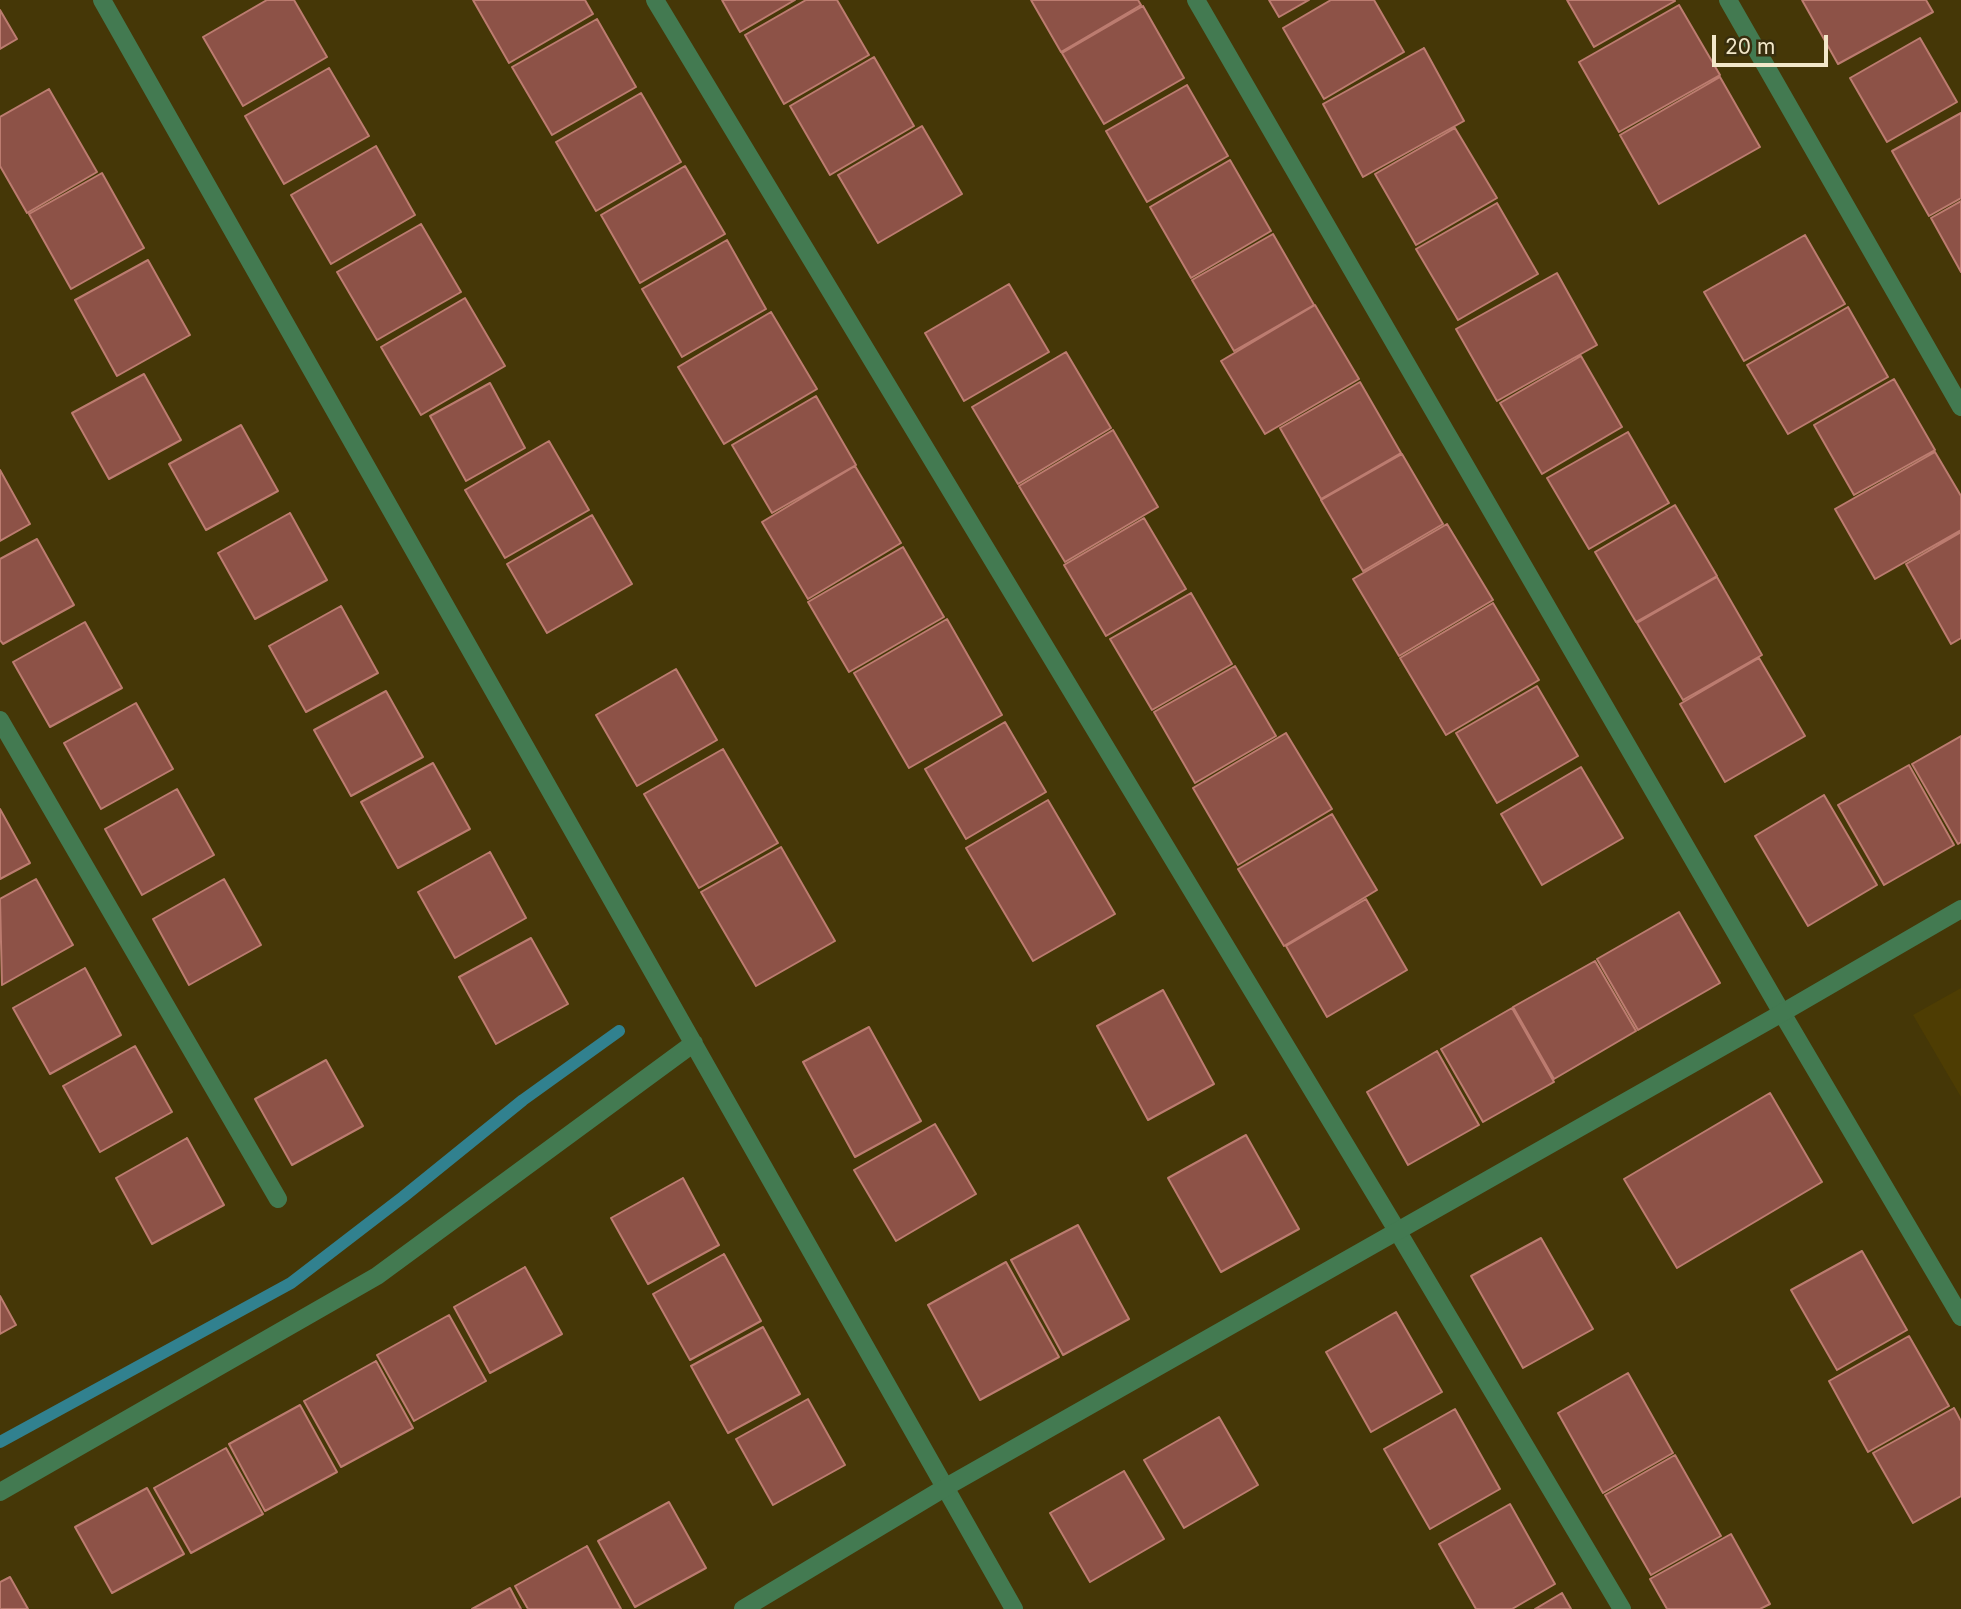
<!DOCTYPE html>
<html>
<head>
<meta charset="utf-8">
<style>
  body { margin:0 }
  #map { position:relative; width:1961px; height:1609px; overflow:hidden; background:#453707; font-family:Inter,sans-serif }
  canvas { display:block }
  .scale { position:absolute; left:1712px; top:35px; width:116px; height:32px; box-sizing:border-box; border:4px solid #f2e7c9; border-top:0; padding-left:9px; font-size:21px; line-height:24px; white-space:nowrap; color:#f2e7c9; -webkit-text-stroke:5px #382e0e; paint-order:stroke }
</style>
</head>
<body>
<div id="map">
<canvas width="1961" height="1609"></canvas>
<div class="scale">20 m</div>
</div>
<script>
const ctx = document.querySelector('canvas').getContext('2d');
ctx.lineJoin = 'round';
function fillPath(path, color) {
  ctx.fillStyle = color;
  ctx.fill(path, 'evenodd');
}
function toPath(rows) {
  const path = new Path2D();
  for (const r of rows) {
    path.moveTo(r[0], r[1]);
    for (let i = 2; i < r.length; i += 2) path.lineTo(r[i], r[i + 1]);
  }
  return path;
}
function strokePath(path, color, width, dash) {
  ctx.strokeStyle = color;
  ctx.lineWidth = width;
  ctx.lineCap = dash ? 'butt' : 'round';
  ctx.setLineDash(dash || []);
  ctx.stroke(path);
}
fillPath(toPath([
  [1961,988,1961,1097,1913,1015]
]), '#4e3d03');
strokePath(toPath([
  [0,1442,291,1283,403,1197,523,1100,619,1031]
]), '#31818f', 12);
const building = toPath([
  [267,0,294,0,327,57,243,106,203,37,267,0],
  [473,0,585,0,593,14,509,63,473,0],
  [722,0,795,0,740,32,722,0],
  [806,0,837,0,869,55,784,104,745,35,806,0],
  [1031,0,1138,0,1141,5,1061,52,1031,0],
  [1269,0,1309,0,1279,17,1269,0],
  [1331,0,1374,0,1404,52,1324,99,1283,28,1331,0],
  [1567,0,1674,0,1675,1,1594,47,1567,0],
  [1802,0,1926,0,1933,12,1838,64,1802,0],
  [1679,5,1720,75,1619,132,1579,62,1679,5],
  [1143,6,1184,78,1104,124,1062,53,1143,6],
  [0,10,17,39,0,49,0,10],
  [597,19,636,87,552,135,512,67,597,19],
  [1920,38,1957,102,1887,142,1850,78,1920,38],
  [1424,48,1464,121,1363,177,1323,104,1424,48],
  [874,57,914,126,830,175,790,106,874,57],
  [329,68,369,136,284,184,245,116,329,68],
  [1720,77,1760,147,1659,204,1620,135,1720,77],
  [1187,85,1228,156,1147,202,1106,131,1187,85],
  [49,89,97,172,27,213,0,166,0,117,49,89],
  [641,93,681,162,596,211,556,142,641,93],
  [1961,113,1961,198,1929,216,1892,151,1961,113],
  [922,126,962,194,878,243,838,175,922,126],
  [1455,128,1497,198,1416,245,1375,174,1455,128],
  [376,146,415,215,331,264,291,195,376,146],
  [1230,160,1271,231,1191,278,1150,207,1230,160],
  [685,166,725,234,640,283,601,215,685,166],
  [102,173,144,248,71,289,29,214,102,173],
  [1961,201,1961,272,1931,218,1961,201],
  [1497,203,1538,274,1458,320,1416,249,1497,203],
  [421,224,461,292,377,340,337,272,421,224],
  [1273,234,1314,305,1234,351,1192,280,1273,234],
  [1805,235,1845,304,1744,361,1704,292,1805,235],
  [727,240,766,309,682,357,642,289,727,240],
  [148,260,190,335,117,376,75,300,148,260],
  [1557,273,1597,345,1497,401,1456,329,1557,273],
  [1009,284,1049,352,964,401,925,333,1009,284],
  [465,298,505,366,421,415,381,347,465,298],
  [1315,305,1359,379,1265,434,1221,361,1315,305],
  [1848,307,1888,377,1788,434,1747,365,1848,307],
  [771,312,817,389,724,444,678,367,771,312],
  [1066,352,1111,428,1018,484,972,407,1066,352],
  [1581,356,1622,427,1542,474,1500,403,1581,356],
  [144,374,181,440,109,479,72,413,144,374],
  [1894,379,1935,450,1854,495,1814,425,1894,379],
  [1360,382,1401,453,1321,499,1280,428,1360,382],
  [490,383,525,448,466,481,430,416,490,383],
  [816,396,856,465,772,513,732,445,816,396],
  [241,425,278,491,206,530,169,464,241,425],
  [1113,430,1158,507,1065,562,1019,486,1113,430],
  [1628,432,1669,503,1589,549,1547,478,1628,432],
  [549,441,589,510,505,558,465,490,549,441],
  [1935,452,1961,496,1961,530,1875,579,1835,509,1935,452],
  [1402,454,1443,524,1363,571,1321,500,1402,454],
  [855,466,901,543,808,599,762,522,855,466],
  [0,470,30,524,0,541,0,470],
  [1675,505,1717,576,1636,622,1595,552,1675,505],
  [290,513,327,580,255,619,218,553,290,513],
  [592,515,632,584,547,633,507,564,592,515],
  [1144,518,1186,589,1106,636,1064,565,1144,518],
  [1447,524,1493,600,1399,656,1353,579,1447,524],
  [1961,532,1961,638,1951,644,1906,564,1961,532],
  [37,539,74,605,3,644,0,640,0,559,37,539],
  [903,547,944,617,849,672,808,602,903,547],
  [1717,577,1762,655,1683,700,1637,623,1717,577],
  [1191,593,1232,664,1152,710,1110,639,1191,593],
  [1493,603,1539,680,1446,735,1400,658,1493,603],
  [341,606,378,673,306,712,269,646,341,606],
  [947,619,1002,715,909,768,854,673,947,619],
  [85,622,122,688,50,727,13,662,85,622],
  [1759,658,1805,736,1725,782,1680,704,1759,658],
  [1235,666,1276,736,1195,783,1154,712,1235,666],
  [676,669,717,740,637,786,596,715,676,669],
  [1537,686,1578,756,1497,803,1456,733,1537,686],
  [386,691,423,757,351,796,314,730,386,691],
  [136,703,173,769,101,809,64,743,136,703],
  [1005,722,1046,792,966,839,925,769,1005,722],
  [1286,733,1332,809,1238,865,1193,788,1286,733],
  [1961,736,1961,842,1958,844,1912,764,1961,736],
  [723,749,778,843,699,888,644,794,723,749],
  [433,763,470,829,398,868,361,802,433,763],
  [1909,765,1954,845,1884,885,1838,805,1909,765],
  [1581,767,1623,838,1542,885,1501,814,1581,767],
  [177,789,214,855,142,895,105,829,177,789],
  [1824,795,1877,885,1808,926,1755,836,1824,795],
  [1048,800,1115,914,1033,961,966,848,1048,800],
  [0,809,30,863,0,879,0,809],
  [1332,814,1377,890,1284,946,1238,869,1332,814],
  [781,847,835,941,756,986,701,892,781,847],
  [490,852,526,918,455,958,418,892,490,852],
  [36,879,73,945,2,985,0,899,36,879],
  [224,879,261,945,189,985,153,919,224,879],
  [1366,899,1407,970,1327,1017,1286,946,1366,899],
  [1679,912,1720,983,1638,1030,1597,959,1679,912],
  [531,938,568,1004,496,1044,459,977,531,938],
  [1595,961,1636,1031,1554,1079,1513,1007,1595,961],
  [85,968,121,1035,50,1074,13,1008,85,968],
  [1163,990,1214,1084,1148,1120,1097,1026,1163,990],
  [1512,1008,1554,1082,1483,1122,1441,1049,1512,1008],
  [869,1027,921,1121,855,1157,803,1062,869,1027],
  [135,1046,172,1112,100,1152,63,1086,135,1046],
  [1437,1051,1479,1125,1408,1165,1367,1092,1437,1051],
  [326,1060,363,1126,292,1165,255,1099,326,1060],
  [1770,1093,1822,1182,1677,1268,1624,1179,1770,1093],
  [935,1124,976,1194,896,1241,854,1170,935,1124],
  [1246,1135,1299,1229,1221,1272,1168,1178,1246,1135],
  [187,1138,224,1205,152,1244,116,1178,187,1138],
  [683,1178,719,1245,648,1284,611,1218,683,1178],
  [1078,1225,1129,1319,1063,1355,1011,1260,1078,1225],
  [1541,1238,1593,1329,1523,1368,1471,1276,1541,1238],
  [1862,1251,1907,1330,1837,1370,1791,1290,1862,1251],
  [724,1254,761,1321,690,1360,653,1294,724,1254],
  [1006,1262,1059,1357,980,1400,928,1305,1006,1262],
  [525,1267,562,1334,490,1373,454,1307,525,1267],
  [0,1296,16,1325,0,1334,0,1296],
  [1396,1312,1442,1392,1371,1432,1326,1352,1396,1312],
  [449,1315,486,1381,414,1421,377,1355,449,1315],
  [763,1327,800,1394,728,1433,691,1366,763,1327],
  [1909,1336,1949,1406,1868,1452,1829,1381,1909,1336],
  [376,1361,413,1428,341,1467,304,1401,376,1361],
  [1628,1373,1673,1453,1603,1493,1558,1413,1628,1373],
  [808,1399,845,1465,773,1505,736,1439,808,1399],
  [300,1405,337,1472,265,1511,229,1444,300,1405],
  [1954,1408,1961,1421,1961,1496,1913,1523,1873,1453,1954,1408],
  [1455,1409,1500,1489,1430,1529,1384,1449,1455,1409],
  [1219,1417,1258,1485,1184,1528,1144,1460,1219,1417],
  [226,1448,263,1514,191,1553,154,1488,226,1448],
  [1675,1455,1721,1536,1651,1575,1605,1495,1675,1455],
  [1124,1471,1164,1539,1090,1582,1050,1513,1124,1471],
  [147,1488,184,1554,112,1593,75,1527,147,1488],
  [669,1502,706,1568,635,1607,598,1541,669,1502],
  [1510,1504,1555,1584,1512,1609,1476,1609,1439,1544,1510,1504],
  [1731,1534,1770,1604,1760,1609,1667,1609,1650,1579,1731,1534],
  [587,1546,621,1609,528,1609,515,1586,587,1546],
  [10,1577,28,1609,0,1609,0,1582,10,1577],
  [510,1588,521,1609,472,1609,510,1588],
  [1562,1593,1571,1609,1535,1609,1562,1593]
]);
fillPath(building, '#8d5247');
strokePath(building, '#bc7c70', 2);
strokePath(toPath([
  [102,0,1014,1609],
  [655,0,1398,1232,1622,1609],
  [1196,0,1782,1013,1961,1317],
  [1728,0,1961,407],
  [0,720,278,1199],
  [0,1492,377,1276,694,1043]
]), '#437a51', 18);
strokePath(toPath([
  [743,1609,946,1487,1782,1013,1961,909]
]), '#437a51', 18);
</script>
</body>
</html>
